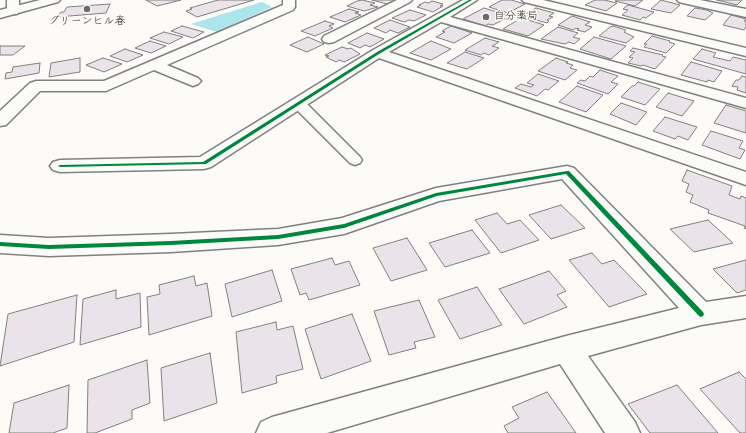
<!DOCTYPE html>
<meta charset="utf-8">
<style>
body{margin:0}
canvas{display:block;background:#fcfbf8}
</style>
<canvas width="746" height="433"></canvas>
<script>
const ctx = document.querySelector('canvas').getContext('2d');
ctx.lineJoin = 'round';
function paint(path, color) {
  ctx.fillStyle = color;
  ctx.fill(path, 'evenodd');
}
function toPath(rows) {
  const path = new Path2D();
  for (const r of rows) {
    path.moveTo(r[0], r[1]);
    for (let i = 2; i < r.length; i += 2) path.lineTo(r[i], r[i + 1]);
  }
  return path;
}
function stroke(path, color, width, dash) {
  ctx.strokeStyle = color;
  ctx.lineWidth = width;
  ctx.lineCap = dash ? 'butt' : 'round';
  ctx.setLineDash(dash || []);
  ctx.stroke(path);
}
function label(font, color, halo, rows, align = 'center') {
  ctx.font = font + ' Mynerve,"Klee One",sans-serif';
  ctx.lineWidth = 3;
  ctx.setLineDash([]);
  ctx.textBaseline = 'middle';
  ctx.strokeStyle = halo;
  ctx.fillStyle = color;
  for (const [text, x, y, turn = 0] of rows) {
    ctx.save();
    ctx.translate(x, y);
    ctx.rotate((+turn || 0) * Math.PI / 180);
    ctx.textAlign = isNaN(turn) ? turn : align;
    if (halo) ctx.strokeText(text, 0, 0);
    ctx.fillText(text, 0, 0);
    ctx.restore();
  }
}
paint(toPath([
 [262,2,272,7,217,32,191,24]
]), '#ace5eb');
const building = toPath([
 [146,0,181,0,157,6,146,0],
 [218,0,254,0,197,17,186,11,192,9,190,8,218,0],
 [362,0,375,3,370,5,378,7,364,11,347,6,357,1,362,0],
 [372,0,395,0,387,4,372,0],
 [502,0,511,0,525,4,508,13,489,7,502,0],
 [595,0,604,0,617,3,606,11,585,5,595,0],
 [617,0,643,0,635,6,615,1,617,0],
 [661,0,680,5,671,13,651,9,661,0],
 [717,0,742,0,737,5,717,0],
 [432,1,443,4,440,6,443,6,433,12,417,7,421,5,419,5,425,2,429,3,432,1],
 [110,4,106,13,57,17,61,12,64,12,67,7,110,4],
 [628,5,654,12,646,18,643,17,640,20,622,15,628,10,623,9,628,5],
 [484,8,510,16,493,25,488,24,485,26,463,19,484,8],
 [536,8,554,13,549,16,553,17,547,20,549,21,547,23,522,16,536,8],
 [695,8,707,10,713,13,705,20,687,16,695,8],
 [349,9,359,12,355,13,361,15,345,22,330,17,349,9],
 [410,10,426,15,414,21,409,20,404,22,392,18,410,10],
 [731,15,746,19,744,21,746,21,746,27,744,30,723,25,731,15],
 [572,16,590,22,585,25,592,27,585,32,577,30,579,29,576,28,573,30,558,25,572,16],
 [521,18,538,23,544,25,528,36,503,29,521,18],
 [390,20,410,27,398,33,390,30,386,33,374,28,390,20],
 [325,21,334,24,329,26,333,28,315,36,301,31,325,21],
 [182,26,204,32,193,38,171,31,182,26],
 [451,26,472,33,454,43,436,37,445,32,442,31,451,26],
 [613,26,626,30,624,32,634,37,626,43,599,36,610,27,613,26],
 [558,27,578,33,573,37,580,39,574,44,569,42,565,44,541,39,558,27],
 [164,32,183,37,169,44,150,38,164,32],
 [367,33,384,39,370,47,365,45,360,48,348,43,367,33],
 [652,36,670,41,669,42,675,44,666,53,644,47,647,44,644,44,652,36],
 [308,37,324,44,307,52,290,45,308,37],
 [594,37,626,46,611,59,580,49,594,37],
 [485,38,499,42,492,46,499,48,489,55,484,53,481,55,465,50,485,38],
 [150,41,166,46,151,53,135,48,150,41],
 [431,41,451,49,431,60,410,53,431,41],
 [0,46,25,46,13,55,0,55,0,46],
 [342,47,348,49,351,48,360,54,344,62,339,60,336,62,326,57,329,56,325,55,342,47],
 [633,48,663,55,662,56,666,57,655,69,643,65,641,66,628,63,633,58,629,57,635,52,630,51,633,48],
 [125,49,143,55,127,62,110,56,125,49],
 [702,49,716,53,713,57,730,61,733,57,746,60,746,74,693,59,702,49],
 [465,52,484,58,467,69,447,63,465,52],
 [80,58,80,72,49,77,51,63,80,58],
 [103,58,122,64,104,72,86,65,103,58],
 [556,58,568,62,566,63,573,65,570,68,577,70,565,80,538,71,556,58],
 [691,62,722,71,714,82,708,80,707,82,681,75,691,62],
 [40,63,39,73,5,79,6,73,12,72,13,67,40,63],
 [600,70,618,76,611,82,618,84,608,94,577,83,581,80,585,81,590,76,593,77,600,70],
 [538,74,559,81,548,90,545,89,537,96,515,88,521,84,531,87,534,85,527,83,538,74],
 [742,76,746,77,746,93,737,90,738,87,732,86,736,80,739,80,742,76],
 [638,82,660,89,645,105,621,97,632,86,634,86,638,82],
 [577,86,603,95,586,112,559,102,577,86],
 [668,93,694,101,682,116,656,107,668,93],
 [621,103,647,112,636,125,610,114,621,103],
 [726,105,746,111,746,133,714,123,726,105],
 [665,117,697,127,688,140,678,136,675,139,653,131,665,117],
 [711,131,743,141,739,148,745,150,740,159,702,145,711,131],
 [687,170,732,186,729,195,740,199,741,196,746,198,746,229,744,228,745,226,708,213,709,210,690,202,693,195,686,192,689,184,682,181,687,170],
 [561,205,585,228,551,239,529,215,561,205],
 [497,213,507,224,520,220,539,240,501,253,475,220,497,213],
 [708,220,733,243,694,252,670,229,708,220],
 [472,230,490,253,445,267,429,243,472,230],
 [407,238,427,270,391,281,373,248,407,238],
 [592,253,602,264,614,260,647,294,609,307,569,260,592,253],
 [332,258,335,265,349,261,360,285,309,300,306,293,300,295,291,269,332,258],
 [746,260,746,290,737,293,713,269,746,260],
 [272,270,282,301,232,317,225,284,272,270],
 [549,271,566,291,557,295,567,307,524,324,499,289,549,271],
 [194,276,196,286,207,283,212,316,149,335,147,297,160,294,159,285,194,276],
 [477,287,502,325,460,339,438,300,477,287],
 [116,290,116,299,140,293,141,327,80,345,83,299,116,290],
 [77,295,74,342,0,366,8,314,77,295],
 [419,300,435,337,414,342,416,348,389,355,374,311,419,300],
 [352,314,371,361,321,379,305,329,352,314],
 [276,322,277,330,293,326,303,369,276,376,277,383,242,393,236,332,276,322],
 [210,353,217,403,164,421,161,368,210,353],
 [147,360,150,403,132,410,132,419,95,433,87,433,88,380,147,360],
 [739,372,746,379,746,433,740,433,700,389,739,372],
 [69,385,67,428,53,433,9,433,14,403,69,385],
 [677,385,718,433,650,433,628,404,677,385],
 [547,392,576,433,508,433,504,426,519,418,512,407,547,392]
]);
paint(building, '#ebe3ea');
stroke(building, '#81807f', 1);
const service = toPath([
 [299,100,304,101,360,157,362,160,360,163,355,165,350,163,294,107,293,104,294,101,299,100]
]);
const minor = toPath([
 [7,0,19,0,19,11,17,14,9,14,7,11,7,0],
 [283,0,295,0,295,7,293,10,167,65,198,78,201,81,198,84,193,86,188,84,154,70,106,91,40,91,6,125,0,126,0,111,30,83,36,81,104,81,283,5,283,0],
 [397,0,412,0,410,2,334,42,329,43,324,42,322,39,324,36,397,0],
 [463,0,477,0,450,17,746,98,746,108,441,22,389,52,746,172,746,185,379,58,211,167,204,169,60,172,53,170,50,166,53,162,60,160,200,157,373,50,463,0],
 [522,0,543,0,746,48,746,56,524,2,522,0],
 [677,0,700,0,746,9,746,17,683,3,679,2,677,0],
 [567,166,574,168,706,302,746,296,746,318,701,325,588,356,635,422,640,433,605,433,560,364,327,433,256,433,261,422,272,417,566,336,679,308,562,179,439,201,344,234,278,245,171,252,49,256,0,253,0,235,49,238,171,234,278,229,342,218,436,188,567,166]
]);
const tertiary = toPath([
 [40,0,60,0,58,2,0,18,0,10,40,0]
]);
stroke(service, '#81807f', 3);
stroke(minor, '#81807f', 3);
stroke(tertiary, '#81807f', 3);
paint(service, '#fbfbf9');
paint(minor, '#fbfbf9');
paint(tertiary, '#fbfbf9');
paint(toPath([
 [469,0,472,0,379,54,206,164,60,167,58,166,60,165,203,162,377,52,469,0],
 [567,171,569,171,703,312,704,314,703,316,701,317,699,316,566,174,437,196,344,228,278,239,171,245,49,249,0,246,0,242,49,245,171,241,278,235,344,224,436,193,567,171]
]), '#00873e');
for (const [x, y, r, color] of [
 [87,9,4,"#6a6a69"],
 [486,17,4,"#6a6a69"]
]) {
  const dot = new Path2D();
  dot.arc(x, y, r, 0, 2 * Math.PI);
  ctx.fillStyle = color;
  ctx.fill(dot);
  stroke(dot, '#fdfcf7', 1.5);
}
label('11px', '#1c1c1c', '#fdfcf7', [
 ["自分薬局",494,17],
 ["グリーンヒル春",87,22,"center"]
], 'left');
</script>
